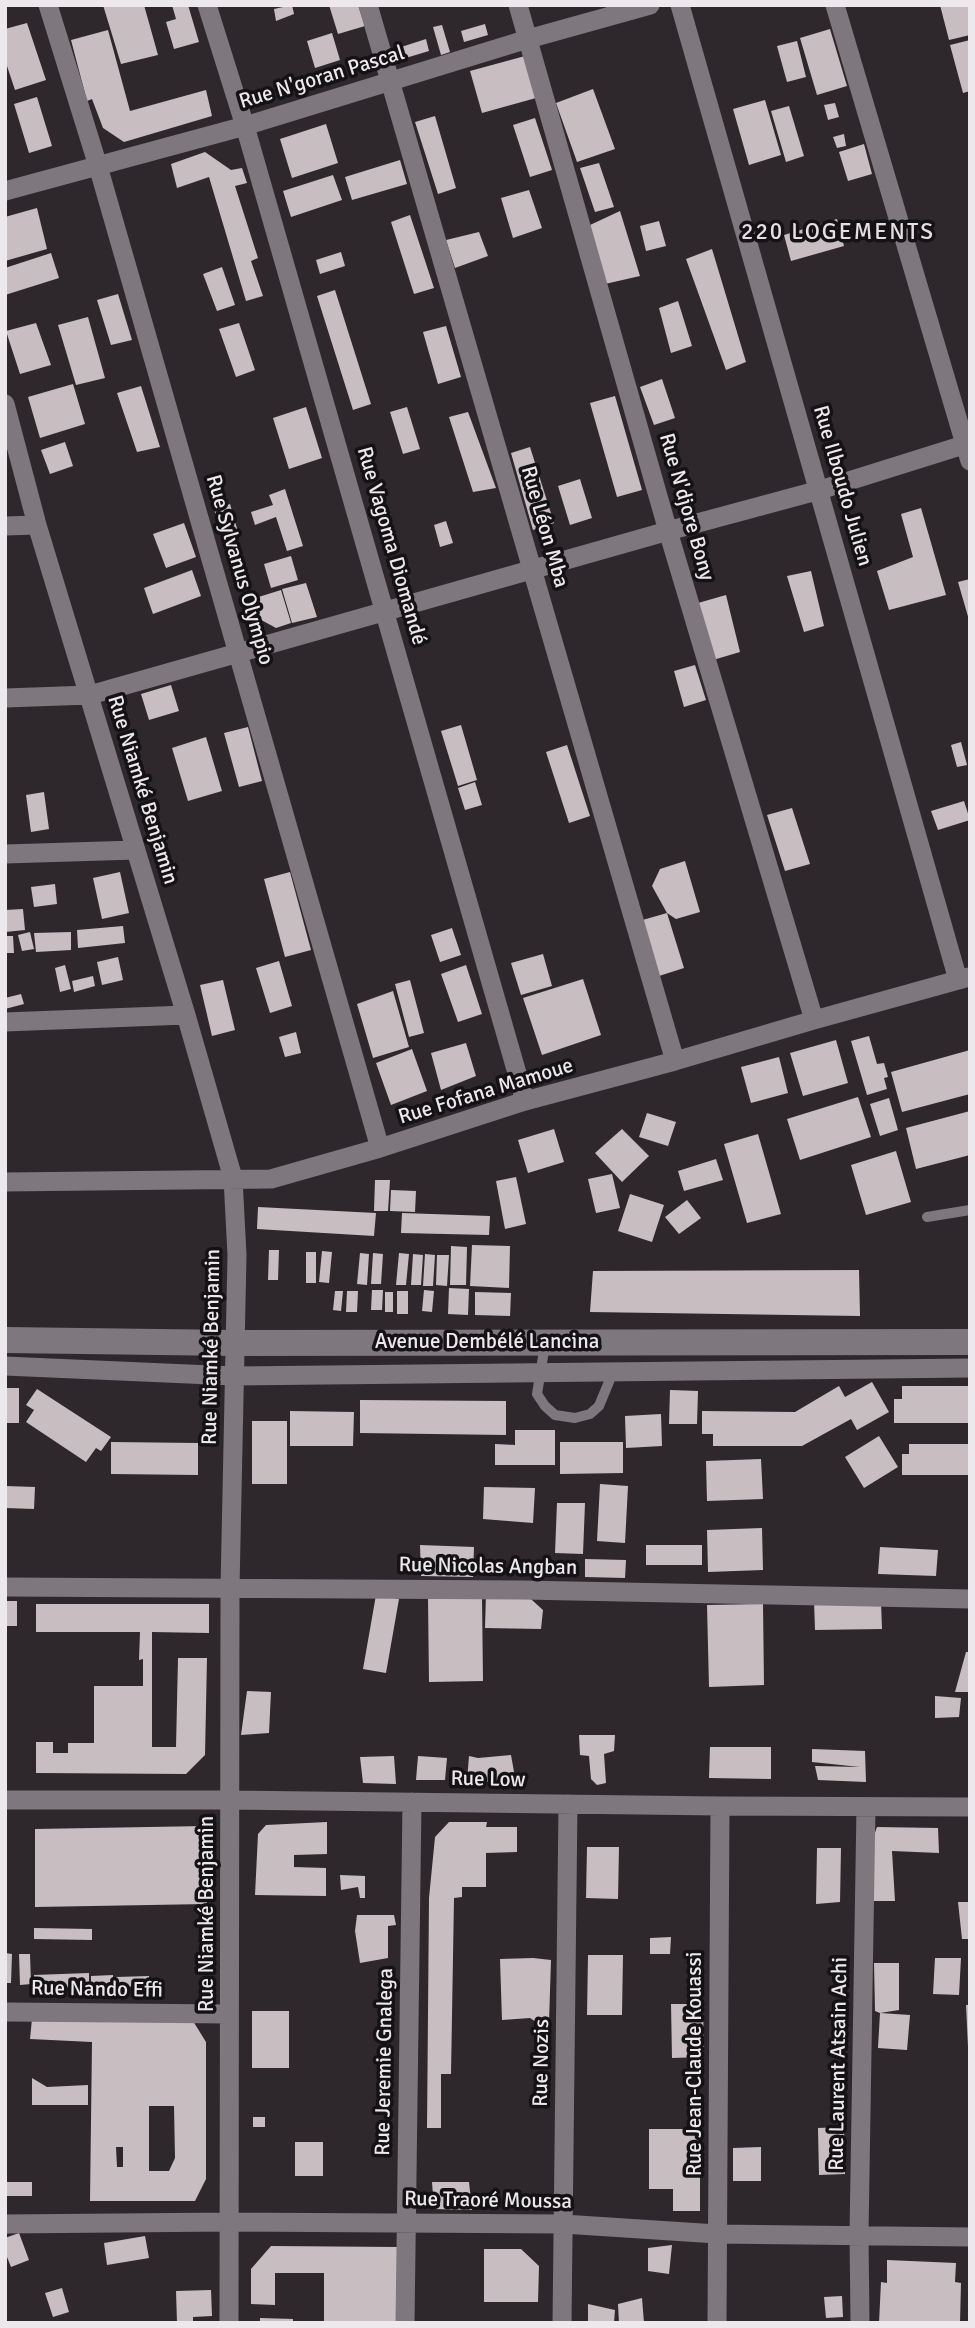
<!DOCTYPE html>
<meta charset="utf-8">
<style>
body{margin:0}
#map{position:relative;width:975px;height:2328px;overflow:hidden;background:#2e282d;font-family:Signika,sans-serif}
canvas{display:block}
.frame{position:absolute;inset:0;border:7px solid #ece8eb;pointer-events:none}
</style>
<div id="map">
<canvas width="975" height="2328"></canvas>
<div class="frame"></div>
</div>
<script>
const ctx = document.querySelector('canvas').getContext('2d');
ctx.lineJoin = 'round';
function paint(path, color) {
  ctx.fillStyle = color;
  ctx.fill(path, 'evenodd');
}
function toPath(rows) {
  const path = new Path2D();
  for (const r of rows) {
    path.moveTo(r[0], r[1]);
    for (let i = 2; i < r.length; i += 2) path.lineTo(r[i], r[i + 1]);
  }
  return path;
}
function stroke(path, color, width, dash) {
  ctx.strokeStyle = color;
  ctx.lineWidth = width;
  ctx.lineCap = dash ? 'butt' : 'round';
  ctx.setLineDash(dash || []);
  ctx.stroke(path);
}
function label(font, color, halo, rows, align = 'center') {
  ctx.font = font + ' Signika,sans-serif';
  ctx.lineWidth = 7;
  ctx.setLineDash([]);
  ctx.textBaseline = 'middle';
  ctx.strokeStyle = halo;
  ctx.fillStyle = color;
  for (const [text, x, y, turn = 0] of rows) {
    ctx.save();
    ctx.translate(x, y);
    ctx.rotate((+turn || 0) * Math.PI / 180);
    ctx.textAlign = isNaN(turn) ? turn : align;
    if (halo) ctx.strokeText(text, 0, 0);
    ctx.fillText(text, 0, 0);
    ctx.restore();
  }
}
paint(toPath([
 [103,5,144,5,158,55,121,64],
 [172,5,188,5,199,42,174,49,166,22,176,19],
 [292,5,294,14,276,21,274,9],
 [329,5,358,5,365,26,338,34],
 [940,5,968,5,970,35,949,40],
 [27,23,46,80,15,90,5,60,5,29],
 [485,24,488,35,464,42,461,31],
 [442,25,450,52,441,55,433,27],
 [830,29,847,86,817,95,800,38],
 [108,30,130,111,206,90,212,116,124,142,103,128,92,99,87,101,71,40],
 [332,33,340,60,315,68,307,41],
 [426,39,429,51,399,60,395,49],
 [970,40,970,91,963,93,950,45],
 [797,41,806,77,787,82,777,46],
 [525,56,536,98,482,113,470,71],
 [593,89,615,149,577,162,556,103],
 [37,97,52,146,29,153,14,104],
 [765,100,781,155,749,165,733,109],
 [835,103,839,117,828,120,824,105],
 [789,106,804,156,786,162,771,111],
 [435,116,456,188,438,194,415,122],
 [535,118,552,170,530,177,513,125],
 [326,124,338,163,292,178,280,139],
 [844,134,846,146,837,148,833,137],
 [864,144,872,174,848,181,839,152],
 [205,152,231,170,242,168,247,183,235,186,258,258,251,261,263,296,246,301,209,177,177,188,171,164],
 [400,160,407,184,352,200,345,177],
 [599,163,614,207,595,212,580,168],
 [333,175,342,200,291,217,283,191],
 [529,190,542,228,513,238,501,198],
 [37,208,47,249,5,261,5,217],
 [620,211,640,276,605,284,590,225],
 [410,215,434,288,414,294,391,222],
 [837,219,844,246,791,261,784,235],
 [659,221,666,246,646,251,640,226],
 [479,232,488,256,455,268,446,240],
 [712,249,746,362,726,370,686,259],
 [341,252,345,266,320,274,316,260],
 [51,253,59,278,5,295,5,268],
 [222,267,235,305,217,311,203,274],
 [335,290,371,404,353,410,317,296],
 [118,294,132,340,111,345,97,300],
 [678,301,692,346,671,353,659,308],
 [88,317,105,378,76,385,58,325],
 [36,323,51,365,20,374,6,331],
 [239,323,255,370,236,377,219,329],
 [446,326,461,377,438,384,423,332],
 [662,379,675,418,654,425,640,387],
 [73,384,85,424,40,438,28,397],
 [141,386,160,447,137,452,117,393],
 [615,396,642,490,617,497,590,403],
 [306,407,322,458,289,469,273,418],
 [407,407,420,449,403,454,390,412],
 [468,412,496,488,473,492,449,417],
 [65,442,73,466,50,474,41,450],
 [530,447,554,523,533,530,511,453],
 [580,479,592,518,570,525,558,486],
 [285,489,303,546,287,551,276,517,255,525,251,512,273,505,269,495],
 [230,504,238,532,222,537,214,509],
 [921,508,946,595,889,610,877,571,913,557,901,514],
 [446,521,453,543,440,547,434,525],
 [184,523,196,557,166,568,153,534],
 [291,556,298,580,271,588,264,564],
 [192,570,201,596,153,614,144,588],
 [811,571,824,626,804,632,787,576],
 [970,579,970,620,969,620,958,582],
 [306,583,317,617,292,623,282,589],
 [281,590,291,623,276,628,254,616,249,600],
 [726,595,740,652,713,660,698,603],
 [695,665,706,700,684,707,674,671],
 [171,685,179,711,149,720,141,694],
 [461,725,477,780,458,786,441,731],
 [248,727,262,781,239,787,224,733],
 [206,737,222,791,188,801,172,748],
 [961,742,967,765,957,767,951,745],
 [567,745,590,816,569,823,546,752],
 [475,782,482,805,465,810,458,788],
 [44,792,49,829,31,832,26,795],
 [964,801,970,820,938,830,931,811],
 [792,808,810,864,785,871,767,815],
 [685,861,700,912,676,919,667,913,652,886,660,869],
 [120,872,129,913,102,919,93,878],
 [290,872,311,950,285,957,264,879],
 [55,884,57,904,34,907,31,887],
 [23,909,25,930,5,932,5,910],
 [667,913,684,968,659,976,639,921],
 [123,926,125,943,78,948,77,930],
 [452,928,461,955,440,962,431,935],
 [30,932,34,949,22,951,18,935],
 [71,932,71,950,36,952,34,933],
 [5,936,13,936,14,953,5,953],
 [543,954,552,986,521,995,511,963],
 [118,957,123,980,102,985,97,962],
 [279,961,292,1006,270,1013,256,968],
 [65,965,71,989,60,992,55,968],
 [466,965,482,1014,458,1022,441,974],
 [93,976,95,986,74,992,72,981],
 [583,979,601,1035,542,1055,523,998],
 [223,980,235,1030,212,1036,200,985],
 [410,980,424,1033,409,1037,395,984],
 [393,991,409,1047,373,1058,357,1004],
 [21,994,24,1004,5,1009,5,998],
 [296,1032,301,1053,285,1057,279,1037],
 [869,1036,877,1064,884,1063,888,1077,884,1078,887,1089,867,1095,851,1041],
 [836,1040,848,1083,803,1096,790,1053],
 [466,1043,476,1076,441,1090,431,1053],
 [412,1049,427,1091,391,1105,376,1063],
 [970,1050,970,1094,902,1112,891,1072],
 [779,1057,788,1093,751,1103,741,1067],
 [858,1097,871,1137,800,1160,787,1119],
 [889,1098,898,1130,880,1136,870,1104],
 [970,1111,970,1155,916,1169,906,1128],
 [647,1113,676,1122,668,1146,639,1137],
 [554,1129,564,1162,528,1173,518,1140],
 [622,1129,649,1156,622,1182,595,1153],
 [758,1134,781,1214,747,1223,724,1144],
 [896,1151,911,1202,866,1215,851,1165],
 [716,1159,723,1180,684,1191,678,1171],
 [612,1174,620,1208,596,1213,588,1179],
 [516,1177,526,1224,505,1229,496,1181],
 [375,1180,390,1180,388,1211,374,1211],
 [391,1190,416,1191,415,1212,390,1211],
 [630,1194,664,1205,652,1242,618,1231],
 [687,1200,701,1218,679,1234,665,1217],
 [258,1207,376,1213,374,1236,257,1229],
 [402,1213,490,1216,489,1235,401,1233],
 [472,1245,510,1246,509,1288,470,1286],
 [451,1246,467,1247,466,1285,450,1285],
 [269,1250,279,1250,278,1280,268,1280],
 [322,1251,332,1252,329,1283,319,1282],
 [306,1252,316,1252,316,1283,306,1283],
 [360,1253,369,1254,367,1285,357,1284],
 [373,1253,383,1254,381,1284,371,1284],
 [399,1253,409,1254,406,1285,396,1285],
 [413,1254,423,1255,421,1285,411,1285],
 [425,1254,435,1255,433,1286,423,1286],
 [437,1255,449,1255,447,1286,436,1285],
 [859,1270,860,1316,590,1312,593,1271],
 [449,1288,469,1289,468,1315,448,1314],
 [372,1290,383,1290,382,1310,371,1310],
 [424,1290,434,1291,432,1312,422,1311],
 [335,1291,343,1291,341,1311,333,1310],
 [347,1291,358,1291,357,1312,346,1312],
 [397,1291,408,1291,408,1314,397,1314],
 [385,1292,393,1292,393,1312,385,1312],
 [475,1292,511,1293,510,1316,475,1315],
 [872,1382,889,1412,857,1430,851,1419,802,1446,713,1446,713,1434,702,1434,702,1411,795,1412,839,1386,845,1397],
 [902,1386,970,1386,970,1423,894,1423,894,1399,902,1399],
 [5,1388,19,1388,19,1423,5,1423],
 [37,1389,111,1437,101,1451,96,1448,86,1462,26,1422,34,1410,26,1405],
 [670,1390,698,1391,697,1424,669,1424],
 [360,1400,506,1401,506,1435,360,1433],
 [290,1411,354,1412,353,1446,290,1446],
 [661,1414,662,1446,626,1448,625,1416],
 [252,1421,287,1421,287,1484,252,1484],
 [515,1430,555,1430,555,1465,495,1465,495,1444,515,1445],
 [879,1436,898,1467,864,1488,845,1457],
 [111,1442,198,1443,198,1475,111,1474],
 [560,1442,623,1442,623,1473,560,1474],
 [909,1444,970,1444,970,1475,902,1475,902,1454,909,1454],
 [761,1459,763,1499,707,1501,706,1461],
 [600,1484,628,1486,625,1543,597,1541],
 [5,1486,35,1487,34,1509,5,1508],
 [484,1487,535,1488,533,1523,483,1519],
 [557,1503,585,1503,583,1554,555,1553],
 [762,1528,763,1570,708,1572,707,1530],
 [420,1545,474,1547,473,1577,421,1576],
 [646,1545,702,1545,702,1565,646,1565],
 [880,1547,938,1550,936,1576,878,1574],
 [585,1559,626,1560,625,1578,585,1577],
 [522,1591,543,1610,541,1629,485,1628,486,1594],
 [376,1595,399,1599,386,1673,363,1669],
 [482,1598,483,1681,429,1682,428,1599],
 [814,1600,881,1602,882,1629,815,1630],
 [5,1601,17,1601,17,1626,5,1626],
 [36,1604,209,1604,209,1633,152,1632,152,1747,176,1747,178,1658,207,1658,205,1755,186,1774,36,1773,36,1742,53,1742,53,1753,68,1753,68,1743,94,1743,94,1686,143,1686,143,1659,139,1660,140,1632,36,1632],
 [763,1604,764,1685,709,1687,707,1605],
 [966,1652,970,1652,970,1692,955,1692],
 [247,1691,271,1692,269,1733,241,1735],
 [935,1696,961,1698,959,1717,935,1718],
 [579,1735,615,1735,614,1751,604,1754,606,1783,597,1785,591,1779,589,1756,580,1755],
 [710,1747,771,1747,771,1779,709,1778],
 [812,1749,865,1751,866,1782,818,1780,815,1766,860,1767,812,1762],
 [511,1755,516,1783,467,1781,469,1756,478,1758],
 [394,1756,396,1784,363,1783,360,1757],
 [418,1756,447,1758,445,1780,416,1780],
 [327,1822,327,1854,294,1855,294,1867,326,1868,326,1896,255,1895,258,1834,266,1825],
 [449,1822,487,1822,486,1827,517,1827,517,1852,486,1853,486,1887,462,1887,462,1897,454,1898,451,2074,441,2074,441,2128,427,2128,429,1898,435,1837],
 [205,1826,207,1904,35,1907,35,1829],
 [877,1827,938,1828,939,1853,892,1851,895,1901,868,1901,869,1850],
 [587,1847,619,1847,618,1899,586,1898],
 [817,1848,841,1848,840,1902,816,1904],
 [340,1875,365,1876,365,1898,360,1898,358,1887,341,1890],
 [958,1902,970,1902,970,1939,962,1939],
 [357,1915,394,1915,396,1925,388,1926,388,1958,360,1963,355,1931],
 [34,1928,92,1929,92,1940,34,1939],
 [671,1937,670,1954,650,1954,650,1938],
 [5,1953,12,1954,11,1983,5,1983],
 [19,1954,30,1954,31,1984,20,1985],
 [588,1955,623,1955,622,2015,587,2015],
 [533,1958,551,1960,549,2022,536,2022,530,2018,502,2020,500,1959],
 [935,1958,961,1958,959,1995,933,1994],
 [874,1963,899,1963,899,2010,880,2013,875,2011],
 [89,1973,89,1987,35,1988,34,1975],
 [113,1975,113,1986,91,1986,91,1976],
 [149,1976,149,1986,116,1987,116,1977],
 [671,2004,703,2004,704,2057,672,2058],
 [966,2005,970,2005,970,2047,968,2047],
 [252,2011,289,2011,289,2068,252,2068],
 [880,2013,910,2015,907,2050,878,2048],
 [32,2019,193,2021,206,2042,206,2179,195,2201,90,2201,92,2042,30,2039],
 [149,2106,174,2106,175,2158,169,2171,149,2171],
 [116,2147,123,2147,123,2167,117,2167],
 [32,2078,47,2087,88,2085,88,2105,32,2105],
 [253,2117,265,2117,265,2127,253,2127],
 [844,2127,845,2174,819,2175,818,2128],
 [649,2129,700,2129,700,2211,673,2211,673,2189,649,2189],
 [295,2142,323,2142,323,2176,295,2176],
 [761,2147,761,2181,733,2181,733,2148],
 [5,2182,32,2182,32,2196,5,2196],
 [432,2182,469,2182,472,2210,434,2209],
 [19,2233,29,2260,11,2267,5,2252,5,2238],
 [145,2236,149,2258,107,2265,104,2243],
 [672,2245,669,2274,648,2271,648,2248],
 [271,2246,397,2247,397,2323,324,2323,324,2273,275,2273,275,2305,251,2304,251,2269],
 [484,2249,521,2249,539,2266,538,2302,484,2302],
 [887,2260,956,2263,955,2282,961,2283,960,2323,879,2323,881,2282,887,2283],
 [62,2288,69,2312,53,2317,45,2293],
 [211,2290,212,2316,193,2317,193,2323,177,2323,176,2291],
 [842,2296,843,2317,826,2318,824,2297],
 [642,2298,644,2323,619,2323,618,2304],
 [588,2304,615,2310,614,2323,588,2323],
 [260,2318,293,2319,293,2323,260,2323]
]), '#c8bec1');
stroke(toPath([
 [927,1217,970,1210],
 [545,1344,537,1394,545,1406,555,1415,575,1418,590,1414,599,1406,613,1372]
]), '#7e777d', 10);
stroke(toPath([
 [48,5,98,166,380,1148],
 [207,5,245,126,525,1101],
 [368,5,675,1061],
 [518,5,668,531,814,1020],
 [680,5,958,980],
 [835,5,970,461],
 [5,191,245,126,528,39,650,5],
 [5,404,37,525,186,1015,233,1178,237,1255,230,1588,229,2323],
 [5,526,37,525],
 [5,698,90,695,668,531,820,490,970,443],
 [5,854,136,850],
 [5,1022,186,1015],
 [5,1182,271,1179,380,1148,525,1101,675,1061,814,1020,969,977],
 [5,1366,234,1376,970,1368],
 [5,1587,523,1590,970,1599],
 [5,1800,230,1800,720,1806,970,1807],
 [5,2012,229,2014],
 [5,2224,229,2222,563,2224,717,2234,970,2237],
 [405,2323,412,1802],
 [562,2323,568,1804],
 [717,2323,720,1806],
 [860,2323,859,2234,866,1807]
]), '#7e777d', 19);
stroke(toPath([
 [5,1340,235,1343,970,1342]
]), '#7e777d', 26);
label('21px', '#ece8eb', '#141214', [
 ["Rue N'goran Pascal",322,78,-17],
 ["Rue Ilboudo Julien",842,486,74],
 ["Rue N'djore Bony",686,507,74],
 ["Rue Léon Mba",544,527,74],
 ["Rue Vagoma Diomandé",391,546,74],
 ["Rue Sylvanus Olympio",239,570,74],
 ["Rue Niamké Benjamin",142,790,73],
 ["Rue Fofana Mamoue",486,1092,-17],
 ["Avenue Dembélé Lancina",487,1342],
 ["Rue Niamké Benjamin",212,1347,-89],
 ["Rue Nicolas Angban",488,1567,1],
 ["Rue Low",488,1780,1],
 ["Rue Niamké Benjamin",207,1914,-90],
 ["Rue Nando Effi",97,1990,1],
 ["Rue Jeremie Gnalega",385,2062,-89],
 ["Rue Nozis",542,2063,-89],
 ["Rue Jean-Claude Kouassi",695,2064,-90],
 ["Rue Laurent Atsain Achi",839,2064,-89],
 ["Rue Traoré Moussa",488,2201,1]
]);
ctx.letterSpacing = '2px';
label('23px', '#e6dee4', '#141214', [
 ["220 LOGEMENTS",838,233]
]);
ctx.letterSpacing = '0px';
</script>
